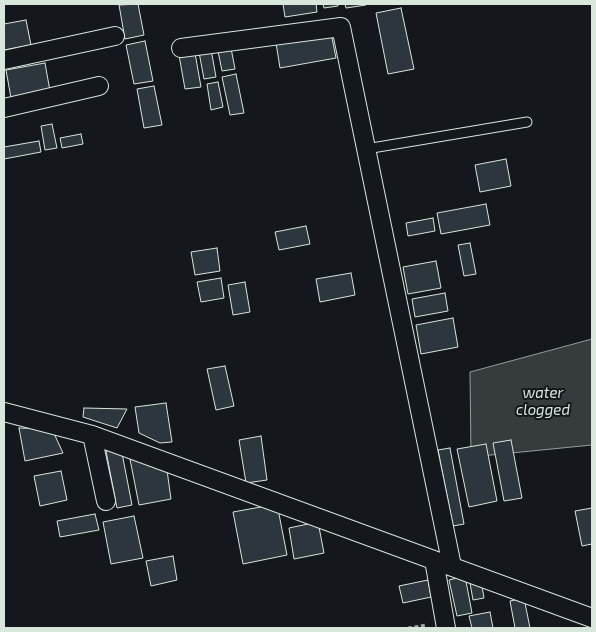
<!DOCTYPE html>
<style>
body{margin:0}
#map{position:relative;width:596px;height:632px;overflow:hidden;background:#14181c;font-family:"Exo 2",sans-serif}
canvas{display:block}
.frame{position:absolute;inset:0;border:5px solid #d8e6dc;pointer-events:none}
</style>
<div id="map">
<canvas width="596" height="632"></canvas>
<div class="frame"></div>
</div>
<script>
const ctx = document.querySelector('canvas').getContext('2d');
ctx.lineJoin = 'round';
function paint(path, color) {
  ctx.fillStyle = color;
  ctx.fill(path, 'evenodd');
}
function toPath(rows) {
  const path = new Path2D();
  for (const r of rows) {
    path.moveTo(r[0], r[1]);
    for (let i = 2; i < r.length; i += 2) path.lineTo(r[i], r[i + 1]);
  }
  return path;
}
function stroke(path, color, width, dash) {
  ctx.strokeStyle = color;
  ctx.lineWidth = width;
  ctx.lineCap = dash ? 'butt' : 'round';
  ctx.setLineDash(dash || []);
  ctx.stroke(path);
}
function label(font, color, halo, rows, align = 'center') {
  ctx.font = font + ' "Exo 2",sans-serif';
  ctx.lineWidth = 4;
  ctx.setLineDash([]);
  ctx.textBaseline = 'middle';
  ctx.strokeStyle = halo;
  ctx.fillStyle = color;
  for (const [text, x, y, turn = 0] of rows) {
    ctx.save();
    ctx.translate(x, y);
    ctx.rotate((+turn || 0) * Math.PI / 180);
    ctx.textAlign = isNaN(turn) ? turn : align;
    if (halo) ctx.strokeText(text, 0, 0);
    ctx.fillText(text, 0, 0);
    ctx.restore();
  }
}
const water = toPath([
 [592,339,592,445,471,457,470,372,592,339]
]);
paint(water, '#363b3e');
stroke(water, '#939e99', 1);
const building = toPath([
 [138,4,144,35,125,39,119,5,138,4],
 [283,4,316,4,317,12,285,17,283,4],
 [323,4,338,4,338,6,324,8,323,4],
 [345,4,366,4,366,5,346,8,345,4],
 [401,8,414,69,388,74,376,13,401,8],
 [26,20,31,45,4,50,4,24,26,20],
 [331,33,336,58,280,68,276,43,331,33],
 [145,41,153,81,134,84,126,45,145,41],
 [231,48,235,69,222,71,218,51,231,48],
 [211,49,216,77,204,79,199,52,211,49],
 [195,53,201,87,185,89,179,55,195,53],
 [45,63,50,91,11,98,6,70,45,63],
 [236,74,244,113,230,115,222,77,236,74],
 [218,82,223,107,211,110,207,84,218,82],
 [154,86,162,125,144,128,137,89,154,86],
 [52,124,57,148,45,150,41,126,52,124],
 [81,134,83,144,62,148,60,138,81,134],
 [39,141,41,152,4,159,4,147,39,141],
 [506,159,511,186,480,192,475,165,506,159],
 [486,204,490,225,441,234,437,213,486,204],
 [433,218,435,231,408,236,406,223,433,218],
 [306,226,310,244,279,250,275,232,306,226],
 [470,243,476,274,464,276,458,245,470,243],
 [217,248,220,271,195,275,191,252,217,248],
 [436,261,441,288,408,294,403,267,436,261],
 [351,273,355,295,320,302,316,279,351,273],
 [221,278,224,298,201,302,197,282,221,278],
 [245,282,250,312,233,315,228,285,245,282],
 [445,293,448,311,415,317,412,299,445,293],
 [453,318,458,347,421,354,416,325,453,318],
 [225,366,234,406,216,410,207,369,225,366],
 [166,403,172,442,160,443,139,433,135,407,166,403],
 [84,408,127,409,117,428,83,417,84,408],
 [19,428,52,429,63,453,25,461,19,428],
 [261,436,267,480,246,483,239,440,261,436],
 [511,440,522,498,504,501,493,443,511,440],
 [486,444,497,501,469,507,457,449,486,444],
 [121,448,132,505,117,508,106,451,121,448],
 [450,448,464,524,453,526,438,450,450,448],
 [129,454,166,463,171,499,139,505,129,454],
 [61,471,67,500,40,506,34,476,61,471],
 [277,504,287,555,243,564,233,512,277,504],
 [592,508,592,544,582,546,575,511,592,508],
 [95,514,99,530,60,537,57,521,95,514],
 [134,516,143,558,111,564,103,522,134,516],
 [318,522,324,553,294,559,289,528,318,522],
 [173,556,177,580,151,586,146,561,173,556],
 [465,576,472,613,457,616,449,580,465,576],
 [428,580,431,597,403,603,399,586,428,580],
 [481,580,484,598,473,600,470,583,481,580],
 [524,598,530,628,515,628,510,601,524,598],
 [490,612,493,628,472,628,469,616,490,612]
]);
paint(building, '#2c363c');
stroke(building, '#d8e6dc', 1);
const service = toPath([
 [366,149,527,122]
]);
const minor = toPath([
 [181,48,341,27,452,566],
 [4,60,115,36],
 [4,108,99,86],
 [4,412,92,435,592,618],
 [92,435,106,501],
 [434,560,446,628]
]);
stroke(service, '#d8e6dc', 11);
stroke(minor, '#d8e6dc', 20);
stroke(toPath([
 [408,628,427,625]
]), '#9da8a2', 3, [4, 2.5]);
stroke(service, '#14181c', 9);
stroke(minor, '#14181c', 18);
label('italic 15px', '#d8e6dc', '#14181c', [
 ["water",543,393],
 ["clogged",543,410]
]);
</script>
